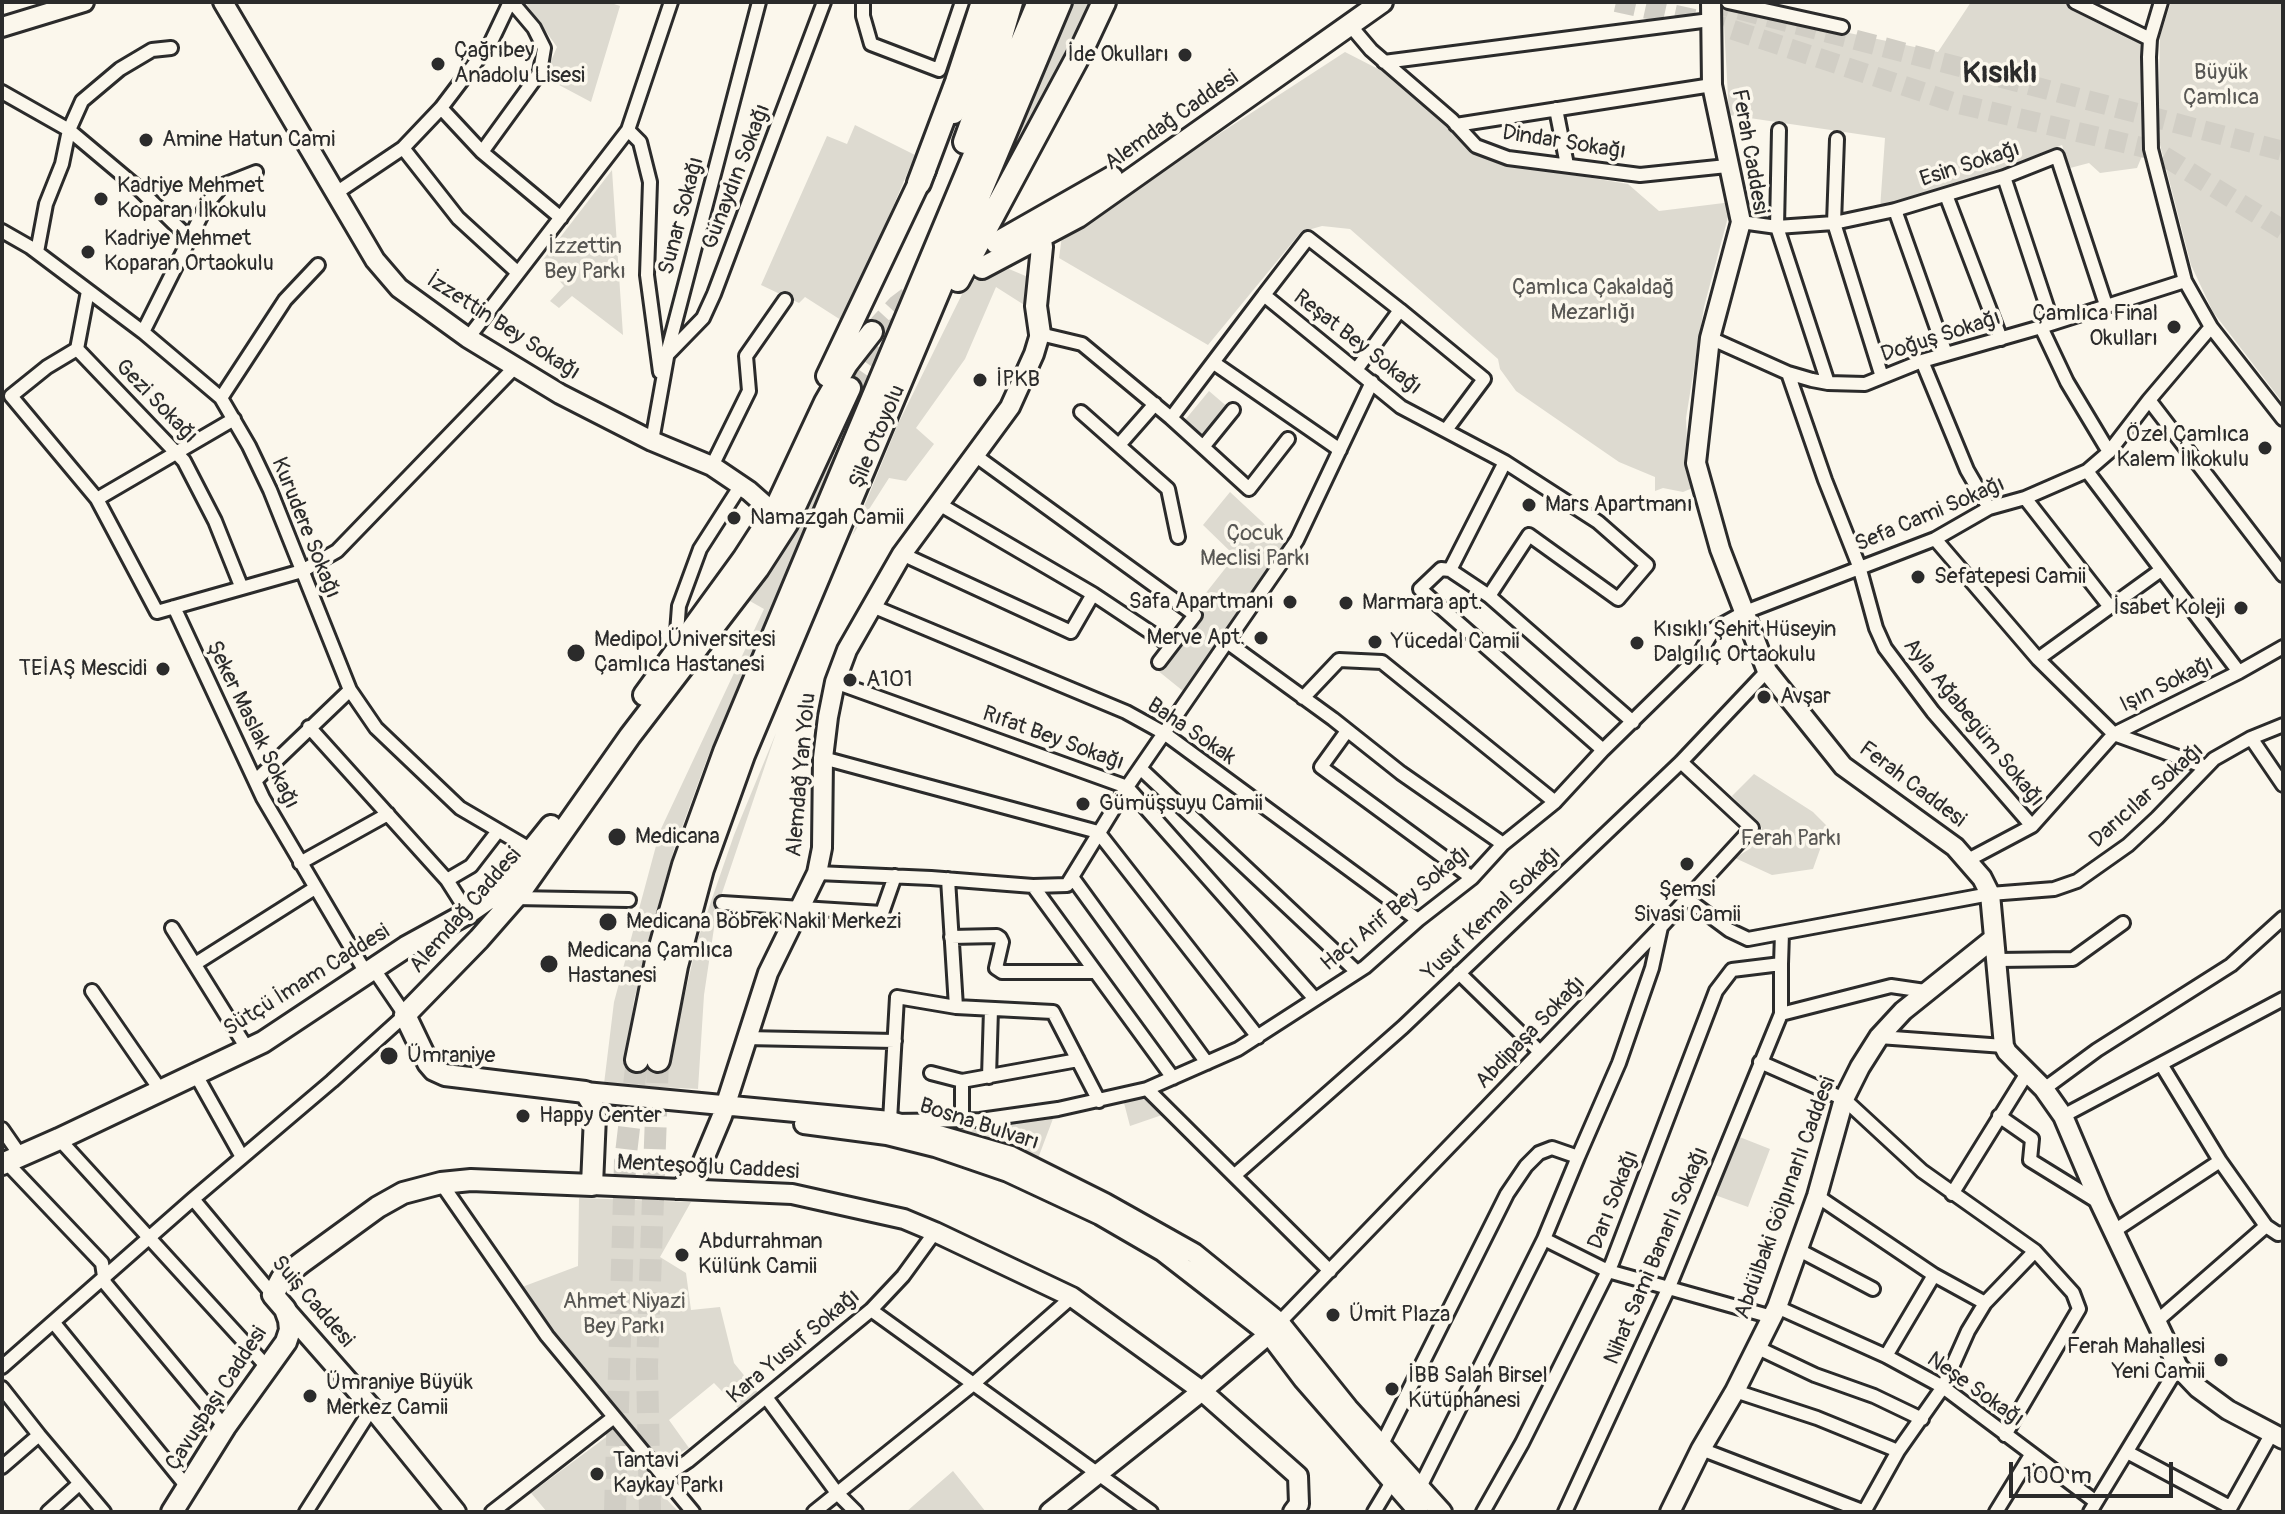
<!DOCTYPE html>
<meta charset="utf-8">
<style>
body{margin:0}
#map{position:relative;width:2285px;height:1514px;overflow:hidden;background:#fbf7ec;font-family:Pangolin,sans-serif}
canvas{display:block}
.frame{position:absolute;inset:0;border:4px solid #2b2b2b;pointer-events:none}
.scale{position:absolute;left:2009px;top:1462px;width:164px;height:36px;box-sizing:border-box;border:4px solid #2b2b2b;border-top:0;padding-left:10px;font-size:24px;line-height:28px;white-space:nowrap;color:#2b2b2b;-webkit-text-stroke:6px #fbf7ec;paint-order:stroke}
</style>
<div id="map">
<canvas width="2285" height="1514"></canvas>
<div class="frame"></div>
<div class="scale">100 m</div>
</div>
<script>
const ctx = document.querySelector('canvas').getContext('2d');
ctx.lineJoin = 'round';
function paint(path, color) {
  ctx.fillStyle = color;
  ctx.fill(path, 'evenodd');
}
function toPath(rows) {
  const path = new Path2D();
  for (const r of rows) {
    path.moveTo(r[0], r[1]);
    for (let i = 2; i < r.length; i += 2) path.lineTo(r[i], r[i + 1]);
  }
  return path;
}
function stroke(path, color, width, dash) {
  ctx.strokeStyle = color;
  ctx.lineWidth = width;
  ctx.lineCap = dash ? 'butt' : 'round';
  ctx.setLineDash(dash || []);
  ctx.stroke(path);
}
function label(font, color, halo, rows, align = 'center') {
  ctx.font = font + ' Pangolin,sans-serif';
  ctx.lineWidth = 7;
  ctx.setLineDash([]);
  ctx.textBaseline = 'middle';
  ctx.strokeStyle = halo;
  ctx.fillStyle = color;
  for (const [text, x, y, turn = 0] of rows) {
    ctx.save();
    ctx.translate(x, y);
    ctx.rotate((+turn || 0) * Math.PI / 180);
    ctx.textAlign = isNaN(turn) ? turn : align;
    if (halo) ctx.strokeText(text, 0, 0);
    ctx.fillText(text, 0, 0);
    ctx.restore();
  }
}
paint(toPath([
 [525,2,608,2,620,6,591,102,544,77,557,47],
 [1074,2,1091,2,996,185],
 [1971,2,2063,2,2143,39,2142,156,2137,168,2100,173,2089,163,2070,168,2062,145,1970,182,1880,209,1885,138,1729,115,1723,6,1938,52],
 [2171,2,2283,2,2283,403,2213,312,2191,265,2158,137,2160,36],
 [1345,52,1382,71,1449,122,1465,143,1482,154,1513,165,1628,184,1659,211,1732,202,1704,307,1686,418,1688,464,1695,487,1683,492,1663,488,1655,491,1655,477,1619,462,1516,391,1500,369,1498,359,1350,229,1322,226,1301,232,1208,345,1059,258,1062,236],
 [855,125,915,155,844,322,805,297,799,303,761,285,827,136,847,144],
 [612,170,623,335,572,296,559,308,550,301,564,286,542,261],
 [1009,269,1028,277,1031,290,1029,308,996,287,965,359,916,428,934,444,906,481,889,478,852,536,898,424,968,282],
 [1209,391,1230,409,1206,438,1185,420],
 [855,395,828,472,707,759,674,849,634,1000,626,1062,668,1068,697,942,734,835,776,733,717,908,704,995,698,1089,604,1084,614,1002,660,831,764,609,741,596,803,519,828,448],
 [1230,492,1287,545,1183,691,1157,670,1203,615,1194,608,1235,556,1203,525],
 [1754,774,1813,812,1828,827,1813,869,1772,875,1735,858,1751,848,1762,828,1732,796],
 [1142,1096,1162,1115,1130,1126,1124,1103],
 [1054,1116,1037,1161,938,1126],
 [1737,1136,1770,1149,1748,1207,1715,1195],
 [579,1198,691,1202,660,1257,686,1273,691,1310,720,1307,734,1363,760,1395,741,1411,714,1383,669,1420,689,1448,663,1462,650,1455,551,1334,522,1287,578,1266],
 [609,1435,671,1504,679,1512,547,1512,531,1493],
 [953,1471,986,1512,906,1512]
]), '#dddad0');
stroke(toPath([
 [1616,2,1712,23,1959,104,2154,150,2283,230],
 [1710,2,2283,151],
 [872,332,897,305,924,285],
 [850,388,882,342,904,319]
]), '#d1cec5', 20, [20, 10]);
stroke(toPath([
 [615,1512,625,1162,637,1060],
 [650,1512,647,1366,658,1060]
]), '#d1cec5', 22, [22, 11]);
const street = toPath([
 [863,2,863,16,871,44,939,70,962,2],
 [1728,2,1842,27],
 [2075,2,2150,39],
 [2161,2,2150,39,2149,57,2151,149,2185,281,2211,327,2283,419],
 [1349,24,1371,50,1452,120,1476,146,1508,158,1640,175,1727,166],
 [1384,62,1710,20],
 [2,92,69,130,138,188,189,238],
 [441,108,482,152,561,218],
 [1556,109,1567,165],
 [1456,125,1712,85],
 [628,130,640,142,650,182,647,275,660,372],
 [1779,130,1777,227,1828,383],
 [1837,139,1834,223,1882,377],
 [403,148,458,218,517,272],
 [482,152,540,72,544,48,534,28,512,2],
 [2004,177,2052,322],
 [336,193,403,148,441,108,491,42,510,2],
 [1946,195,2001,339],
 [1895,210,1946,354],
 [1741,222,1777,227,1834,223,1895,210,2004,177,2057,156,2106,305],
 [2,231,30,247,143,332,221,398,249,446,270,490,350,690,376,728,460,808,535,852],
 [37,252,46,204,62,164,69,130,82,101,120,69,152,50,171,48],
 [88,291,77,349,184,461,215,521,241,586],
 [1264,295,1308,238,1400,310,1356,370],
 [1400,310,1484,379,1446,430],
 [2041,327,2067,382,2109,452],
 [143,332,208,202,223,185,256,172],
 [1040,334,1082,344,1171,418,1264,295,1401,407,1505,462,1598,522,1647,565,1618,599,1529,535,1489,596],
 [468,338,628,130,671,2],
 [1710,338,1788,373,1812,380,1828,383,1865,384,1922,361,2041,327,2185,281],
 [77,349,47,367,11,396,97,499,157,612,302,571,337,551,515,367],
 [668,354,703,318,714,294,824,2],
 [1922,361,1967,470,1989,508],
 [1214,363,1340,450],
 [1788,373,1825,480,1859,566,1876,628,1885,648,1933,712,2032,826],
 [221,398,285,300,318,265],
 [2149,400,2283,575],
 [1233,410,1203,447,1249,489,1288,439],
 [1081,412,1168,489,1178,537],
 [1171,418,1203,447],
 [652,441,669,346,759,2],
 [1119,445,1155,404],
 [976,456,1195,615,1159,662],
 [712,466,749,391,746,356,785,300],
 [2087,471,2239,672],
 [2025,498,2110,607],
 [97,499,234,419],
 [939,504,1093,594,1171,646],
 [1935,539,2038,659,2114,734,2206,767],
 [902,554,1071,632,1093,594],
 [1450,570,1505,462],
 [872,606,1126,712,1164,733,1418,920],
 [174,607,263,798,366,973],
 [1227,642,1333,719,1401,773,1503,844],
 [676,646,679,606,700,549,741,485],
 [2038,659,2161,570],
 [835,682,1127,787,1315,999],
 [1303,698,1339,660,1382,662,1555,802],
 [309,727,447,880,468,913],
 [1347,731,1321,767,1472,878],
 [2251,738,2283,785],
 [1603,750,1420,589,1441,569,1450,570,1489,596,1633,722],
 [823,758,1098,832,1258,1037],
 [1140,768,1357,972],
 [256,780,350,690],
 [1968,860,2032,826,2114,734,2239,672,2283,647],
 [300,863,388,814],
 [817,873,931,878,1033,886,1067,885,1127,787,1297,540,1372,382],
 [1072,877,1207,1063],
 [948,879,956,1007,1053,1012,1099,1101],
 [447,880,471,866,498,831],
 [1033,886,1173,1078],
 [514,898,629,900],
 [1686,898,1729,930,1748,939,1990,894,2054,889,2077,881,2128,845,2157,818,2214,759,2251,738,2283,725],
 [722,903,882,913,895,876],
 [172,928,248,1050],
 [951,937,997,936,1000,938,1002,942,996,968,1002,972,1095,972],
 [1998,960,2073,959,2123,923],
 [195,964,315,888],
 [1459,973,1540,1052],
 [92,991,161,1091],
 [956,1007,897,997,890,1121,980,1120,1058,1109,1147,1089,1238,1049,1365,967,1418,920,1472,878,1503,844,1555,802,1603,750,1697,658,1714,629,1745,612,1935,539,1989,508,2025,498,2087,471,2109,452,2149,400,2211,327],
 [1781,1014,1781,964],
 [1879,1037,2004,1046],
 [745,1038,895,1041],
 [1760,1062,1844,1099,1922,1171,2035,1251,2073,1293,2079,1309,2005,1435],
 [2161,1064,2220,1161],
 [931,1073,962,1081],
 [196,1075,242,1157],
 [989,1077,991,1009],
 [1147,1089,1330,1271],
 [2044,1089,2097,1050,2231,965,2283,918],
 [1999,1116,2032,1139,2030,1160,2098,1202],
 [2063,1116,2283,999],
 [962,1119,962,1081,1078,1060],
 [2,1129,20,1155],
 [59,1139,268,1368],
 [1578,1157,1544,1239,1608,1271,1772,1317],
 [6,1162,102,1263,105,1283,225,1427],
 [1235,1175,1403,1027,1681,762,1767,671],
 [441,1183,547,1336,693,1512],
 [1952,1194,2027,1073],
 [1817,1196,1934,1275,1985,1303],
 [193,1199,273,1295],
 [2266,1226,2278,1234,2283,1233],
 [2114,1231,2220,1161,2266,1226,2157,1321],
 [1797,1249,1873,1289],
 [1777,1307,1886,1356,1943,1387,2096,1502],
 [871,1310,1151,1512],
 [54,1323,188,1488],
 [1274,1328,1661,927,1752,828,1681,762],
 [1756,1347,1815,1375,1874,1396,1922,1419],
 [1886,1356,1934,1275],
 [2,1367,193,1199,332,1081,405,1015,373,968],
 [2,1388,39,1435],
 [1735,1391,1817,1418,1898,1451],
 [766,1397,837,1493,856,1512],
 [1381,1446,1507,1194,1526,1166,1539,1153,1552,1148,1578,1157,1619,1063,1652,968,1661,927],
 [1701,1449,1865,1512],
 [2127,1452,2230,1507],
 [2,1467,39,1435,104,1512],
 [664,1477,688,1461,871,1310,903,1276,935,1232],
 [1420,1487,1544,1239],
 [48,1512,79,1484],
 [306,1512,372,1408],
 [492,1512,614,1417],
 [814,1512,972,1385,1072,1297],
 [1374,1512,1392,1482],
 [1483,1512,1522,1443,1612,1263,1716,991,1732,970,1781,964,1782,933],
 [1565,1512,1669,1287,1781,1014,1891,986,1925,991],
 [1864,1512,1898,1451,1943,1387,1968,1331,1985,1303,2035,1251],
 [1996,1512,2031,1455],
 [2090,1512,2178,1367],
 [2228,1512,2272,1433]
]);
const secondary = toPath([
 [223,2,375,260,399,288,468,338,560,394,652,441,712,466,749,491,784,522],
 [1711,2,1712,85,1741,222,1710,338,1696,463,1720,549,1767,671,1843,766,1955,847,1982,878,1990,894,2004,1046,2007,1052,2044,1089,2063,1116,2100,1203,2178,1367,2198,1388,2228,1410,2283,1439],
 [2,27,84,2],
 [585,1092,890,1121,1011,1156,1105,1203,1194,1253,1279,1322,1348,1408,1442,1512],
 [804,1124,887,1135,935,1147,1008,1172,1100,1215,1162,1251,1269,1334,1303,1379,1419,1512],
 [592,1185,792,1194,904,1219,935,1232,1072,1297,1202,1391,1298,1476,1299,1504,1293,1512],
 [677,1189,688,1183,698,1173,722,1116,768,973,817,873,822,848,823,758,828,717,835,682,847,650,902,554,1010,407,1034,354,1040,334],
 [285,1309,372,1408,456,1512],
 [1050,1512,1202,1391,1269,1334],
 [1670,1512,1701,1449,1735,1391,1777,1307,1817,1196,1844,1099,1860,1067,1879,1037,1903,1011,1994,938]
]);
const primary = toPath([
 [954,113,1001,7],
 [1039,227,1042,247,1036,306,1040,334],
 [996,243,1112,177],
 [982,268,1078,217,1382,2],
 [827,376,925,170],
 [644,695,743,559,774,511,825,402,847,364,872,332],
 [2,1164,59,1139,263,1042,406,947,468,913,498,892,551,826],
 [172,1512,225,1427,286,1342,290,1330,289,1320,285,1309,273,1295,282,1278,301,1263,378,1207,403,1193,441,1183,471,1180,592,1185,595,1116,592,1103,585,1092,445,1075,434,1070,428,1063,405,1015,479,939,521,891,630,736,758,569,787,524,850,388]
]);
const highway = toPath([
 [965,142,992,67,1011,2],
 [919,183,957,82,983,2],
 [958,280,1081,51,1104,2],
 [637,1060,657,961,684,865,725,752,1039,2],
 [658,1060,676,966,702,869,743,755,1060,2]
]);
stroke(street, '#2b2b2b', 18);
stroke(secondary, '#2b2b2b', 24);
stroke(primary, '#2b2b2b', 26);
stroke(highway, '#2b2b2b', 28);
stroke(street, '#fbf7ec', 12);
stroke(secondary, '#fbf7ec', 18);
stroke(primary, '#fbf7ec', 20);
stroke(highway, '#fbf7ec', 22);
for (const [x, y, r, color] of [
 [1185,55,8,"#2b2b2b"],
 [438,64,8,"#2b2b2b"],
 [146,140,8,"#2b2b2b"],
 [101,199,8,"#2b2b2b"],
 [88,252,8,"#2b2b2b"],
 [2174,327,8,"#2b2b2b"],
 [980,380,8,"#2b2b2b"],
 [2265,448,8,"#2b2b2b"],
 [1529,505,8,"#2b2b2b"],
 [734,518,8,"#2b2b2b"],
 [1918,577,8,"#2b2b2b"],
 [1290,602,8,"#2b2b2b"],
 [1346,603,8,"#2b2b2b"],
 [2241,608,8,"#2b2b2b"],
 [1261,638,8,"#2b2b2b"],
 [1375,642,8,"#2b2b2b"],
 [1637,643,8,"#2b2b2b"],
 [576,653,10,"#2b2b2b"],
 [163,669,8,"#2b2b2b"],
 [850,680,8,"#2b2b2b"],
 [1764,697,8,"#2b2b2b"],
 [1083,804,8,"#2b2b2b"],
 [617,837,10,"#2b2b2b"],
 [1687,864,8,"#2b2b2b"],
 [608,922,10,"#2b2b2b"],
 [549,964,10,"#2b2b2b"],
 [389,1056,10,"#2b2b2b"],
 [523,1116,8,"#2b2b2b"],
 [682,1255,8,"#2b2b2b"],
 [1333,1315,8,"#2b2b2b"],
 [2221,1360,8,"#2b2b2b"],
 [1392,1389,8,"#2b2b2b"],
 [310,1396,8,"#2b2b2b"],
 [597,1474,8,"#2b2b2b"]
]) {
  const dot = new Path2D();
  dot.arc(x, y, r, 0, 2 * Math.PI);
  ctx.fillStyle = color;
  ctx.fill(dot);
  stroke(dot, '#fbf7ec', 3);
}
label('22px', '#2b2b2b', '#fbf7ec', [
 ["Çağrıbey",454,51],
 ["Anadolu Lisesi",454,76],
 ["İde Okulları",1169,55,"right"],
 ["Amine Hatun Cami",162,140],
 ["Kadriye Mehmet",117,186],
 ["Koparan İlkokulu",117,211],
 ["Kadriye Mehmet",104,239],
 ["Koparan Ortaokulu",104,264],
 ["Çamlıca Final",2158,314,"right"],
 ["Okulları",2158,339,"right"],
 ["İPKB",996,380],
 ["Özel Çamlıca",2249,435,"right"],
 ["Kalem İlkokulu",2249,460,"right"],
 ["Mars Apartmanı",1545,505],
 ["Namazgah Camii",750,518],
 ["Sefatepesi Camii",1934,577],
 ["Safa Apartmanı",1274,602,"right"],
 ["Marmara apt.",1362,603],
 ["İsabet Koleji",2225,608,"right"],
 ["Kısıklı Şehit Hüseyin",1653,630],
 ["Dalgılıç Ortaokulu",1653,655],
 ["Merve Apt.",1245,638,"right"],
 ["Medipol Üniversitesi",594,640],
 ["Çamlıca Hastanesi",594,665],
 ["Yücedal Camii",1391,642],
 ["TEİAŞ Mescidi",147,669,"right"],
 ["A101",866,680],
 ["Avşar",1780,697],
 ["Gümüşsuyu Camii",1099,804],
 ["Medicana",635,837],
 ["Şemsi",1687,890,"center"],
 ["Sivasi Camii",1687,915,"center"],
 ["Medicana Böbrek Nakil Merkezi",626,922],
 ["Medicana Çamlıca",567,951],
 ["Hastanesi",567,976],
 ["Ümraniye",407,1056],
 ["Happy Center",539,1116],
 ["Abdurrahman",698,1242],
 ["Külünk Camii",698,1267],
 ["Ümit Plaza",1349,1315],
 ["Ferah Mahallesi",2205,1347,"right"],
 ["Yeni Camii",2205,1372,"right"],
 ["İBB Salah Birsel",1408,1376],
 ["Kütüphanesi",1408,1401],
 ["Ümraniye Büyük",326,1383],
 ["Merkez Camii",326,1408],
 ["Tantavi",613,1461],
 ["Kaykay Parkı",613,1486]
], 'left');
label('22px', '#585754', '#fbf7ec', [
 ["Büyük",2221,73],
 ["Çamlıca",2221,98],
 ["İzzettin",585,247],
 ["Bey Parkı",585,272],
 ["Çamlıca Çakaldağ",1593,288],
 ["Mezarlığı",1593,313],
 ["Çocuk",1255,534],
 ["Meclisi Parkı",1255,559],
 ["Ferah Parkı",1791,839],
 ["Ahmet Niyazi",624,1302],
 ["Bey Parkı",624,1327]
]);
label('22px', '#2b2b2b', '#fbf7ec', [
 ["Alemdağ Caddesi",1172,121,-35],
 ["Dindar Sokağı",1564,143,9],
 ["Ferah Caddesi",1749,152,80],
 ["Esin Sokağı",1970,165,-18],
 ["Günaydın Sokağı",737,177,-69],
 ["Sunar Sokağı",682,216,-75],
 ["İzzettin Bey Sokağı",503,327,33],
 ["Doğuş Sokağı",1941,337,-18],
 ["Reşat Bey Sokağı",1357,343,38],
 ["Gezi Sokağı",156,402,46],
 ["Şile Otoyolu",878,437,-67],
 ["Sefa Cami Sokağı",1930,515,-23],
 ["Kurudere Sokağı",305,528,68],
 ["Işın Sokağı",2167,685,-26],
 ["Ayla Ağabegüm Sokağı",1973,723,51],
 ["Şeker Maslak Sokağı",252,725,64],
 ["Baha Sokak",1191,732,34],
 ["Rıfat Bey Sokağı",1053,739,20],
 ["Alemdağ Yan Yolu",802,775,-85],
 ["Ferah Caddesi",1912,785,37],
 ["Darıcılar Sokağı",2147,796,-42],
 ["Hacı Arif Bey Sokağı",1396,909,-39],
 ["Alemdağ Caddesi",466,911,-49],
 ["Yusuf Kemal Sokağı",1492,914,-44],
 ["Sütçü İmam Caddesi",307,981,-32],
 ["Abdipaşa Sokağı",1531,1033,-46],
 ["Bosna Bulvarı",979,1125,18],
 ["Menteşoğlu Caddesi",708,1168,3],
 ["Abdülbaki Gölpınarlı Caddesi",1786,1198,-70],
 ["Darı Sokağı",1614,1200,-69],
 ["Nihat Sami Banarlı Sokağı",1657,1256,-67],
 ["Suiş Caddesi",312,1302,49],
 ["Kara Yusuf Sokağı",794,1347,-40],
 ["Neşe Sokağı",1975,1390,35],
 ["Çavuşbaşı Caddesi",217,1399,-57]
]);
label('bold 30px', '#2b2b2b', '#fbf7ec', [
 ["Kısıklı",2000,74]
]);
</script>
